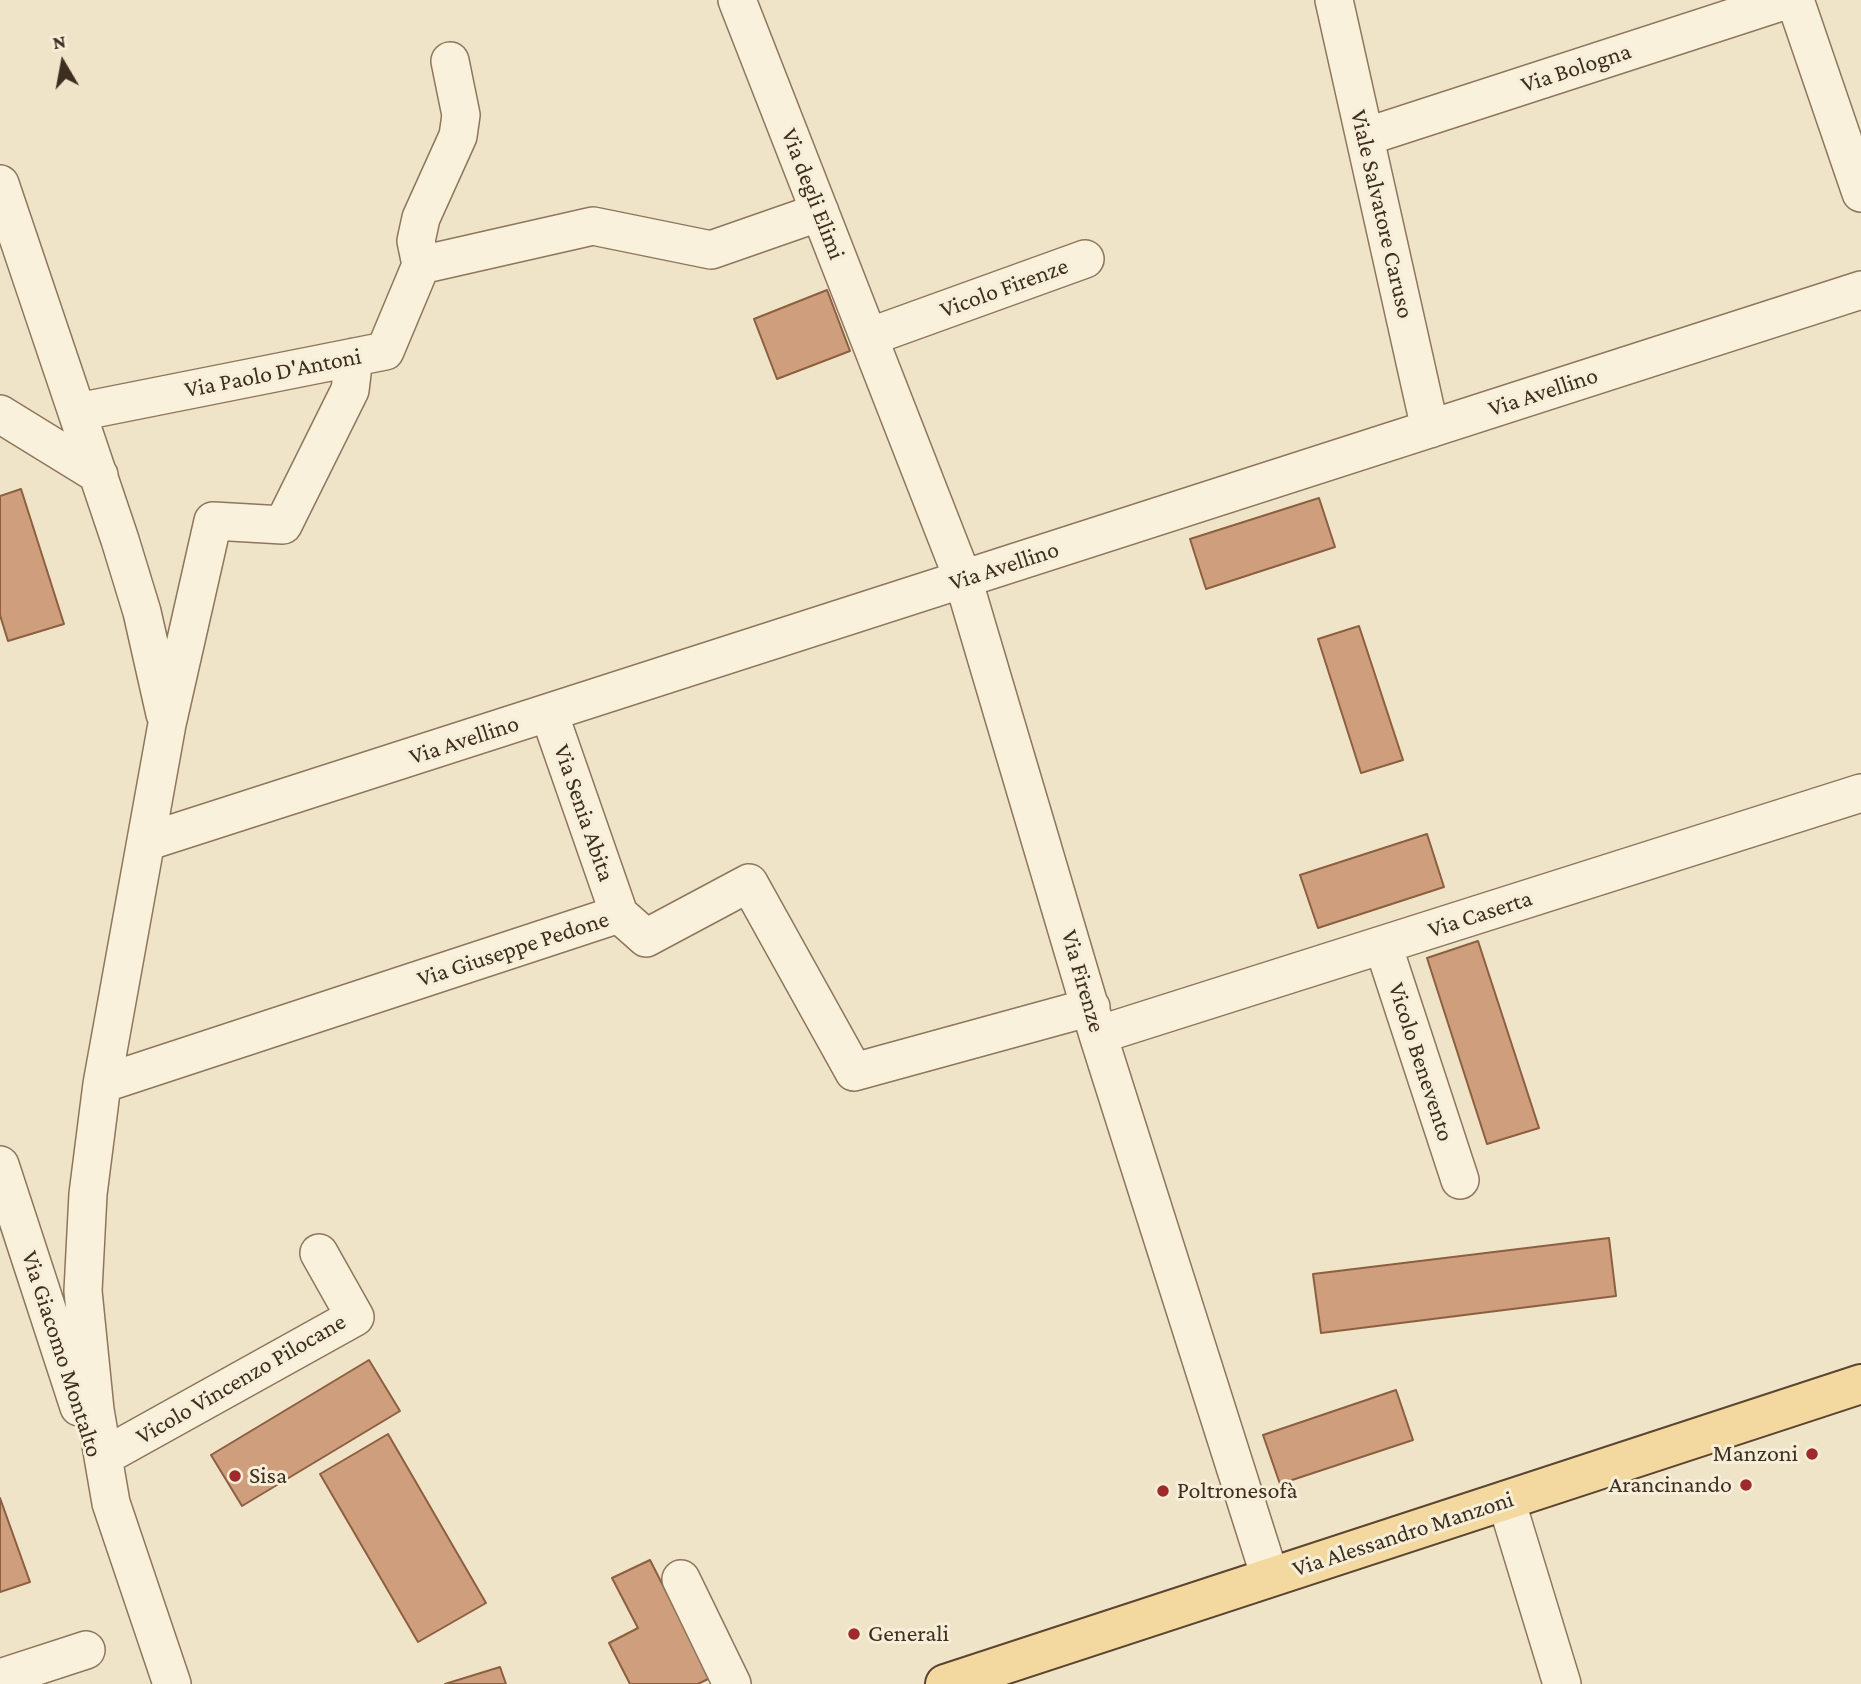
<!DOCTYPE html>
<meta charset="utf-8">
<style>
body{margin:0}
#map{position:relative;width:1861px;height:1684px;overflow:hidden;background:#f0e4c8;font-family:"Crimson Pro",serif}
canvas{display:block}
.north{position:absolute;left:28px;top:28px;width:70px;height:70px;-webkit-text-stroke:5px #f7eed8;paint-order:stroke;rotate:350deg;font-size:19px;font-weight:700;line-height:28px;text-align:center;color:#3d2e20}
.north::after{content:'';display:block;margin:auto;width:24px;height:32px;background:#3d2e20;clip-path:polygon(50% 0,100% 100%,50% 72%,0 100%)}
</style>
<div id="map">
<canvas width="1861" height="1684"></canvas>
<div class="north">N</div>
</div>
<script>
const ctx = document.querySelector('canvas').getContext('2d');
ctx.lineJoin = 'round';
function paint(path, color) {
  ctx.fillStyle = color;
  ctx.fill(path, 'evenodd');
}
function toPath(rows) {
  const path = new Path2D();
  for (const r of rows) {
    path.moveTo(r[0], r[1]);
    for (let i = 2; i < r.length; i += 2) path.lineTo(r[i], r[i + 1]);
  }
  return path;
}
function stroke(path, color, width, dash) {
  ctx.strokeStyle = color;
  ctx.lineWidth = width;
  ctx.lineCap = dash ? 'butt' : 'round';
  ctx.setLineDash(dash || []);
  ctx.stroke(path);
}
function label(font, color, halo, rows, align = 'center') {
  ctx.font = font + ' "Crimson Pro",serif';
  ctx.lineWidth = 6;
  ctx.setLineDash([]);
  ctx.textBaseline = 'middle';
  ctx.strokeStyle = halo;
  ctx.fillStyle = color;
  for (const [text, x, y, turn = 0] of rows) {
    ctx.save();
    ctx.translate(x, y);
    ctx.rotate((+turn || 0) * Math.PI / 180);
    ctx.textAlign = isNaN(turn) ? turn : align;
    if (halo) ctx.strokeText(text, 0, 0);
    ctx.fillText(text, 0, 0);
    ctx.restore();
  }
}
const building = toPath([
 [827,290,850,351,777,379,754,319,827,290],
 [21,489,64,624,8,641,0,615,0,496,21,489],
 [1319,498,1335,547,1206,589,1190,539,1319,498],
 [1359,626,1403,760,1361,773,1318,639,1359,626],
 [1427,834,1444,887,1318,928,1300,875,1427,834],
 [1478,941,1539,1128,1487,1144,1427,958,1478,941],
 [1609,1238,1616,1296,1321,1333,1313,1274,1609,1238],
 [369,1360,400,1411,242,1506,211,1455,369,1360],
 [1396,1390,1413,1440,1280,1484,1263,1435,1396,1390],
 [388,1434,486,1603,418,1642,320,1474,388,1434],
 [0,1498,30,1582,0,1592,0,1498],
 [650,1560,710,1678,698,1684,630,1684,609,1643,638,1628,612,1578,650,1560],
 [500,1667,506,1684,445,1684,500,1667]
]);
paint(building, '#cf9f7d');
stroke(building, '#8d5f41', 2);
const minor = toPath([
 [737,0,963,579,1098,1035,1270,1577],
 [1334,0,1430,429],
 [1795,0,1861,193],
 [1365,137,1787,0],
 [0,184,120,540,142,612,165,714],
 [421,265,416,241,421,218,458,136,461,115,450,61],
 [869,337,1085,259],
 [78,412,385,351,421,265,593,226,711,250,820,212],
 [0,414,99,475],
 [549,713,619,914],
 [146,842,1861,290],
 [1383,945,1460,1180],
 [1098,1035,1861,793],
 [102,1084,619,914,646,938,749,883,854,1072,1091,1007],
 [0,1165,79,1407],
 [103,1457,355,1317,319,1253],
 [1506,1500,1562,1684],
 [681,1579,732,1684],
 [0,1678,86,1650],
 [172,1684,111,1503,95,1410,83,1291,88,1194,102,1084,167,724,213,521,283,525,350,390,354,357]
]);
const major = toPath([
 [945,1684,1861,1384]
]);
stroke(minor, '#8d765c', 40);
stroke(major, '#5b4430', 42);
stroke(minor, '#faf1dc', 37);
stroke(major, '#f3d9a0', 38);
for (const [x, y, r, color] of [
 [1812,1454,7,"#9e2a2b"],
 [235,1476,7,"#9e2a2b"],
 [1746,1485,7,"#9e2a2b"],
 [1163,1491,7,"#9e2a2b"],
 [854,1634,7,"#9e2a2b"]
]) {
  const dot = new Path2D();
  dot.arc(x, y, r, 0, 2 * Math.PI);
  ctx.fillStyle = color;
  ctx.fill(dot);
  stroke(dot, '#f7eed8', 2.5);
}
label('24px', '#3d2e20', '#f7eed8', [
 ["Via Bologna",1576,68,-18],
 ["Via degli Elimi",813,194,69],
 ["Viale Salvatore Caruso",1382,214,77],
 ["Vicolo Firenze",1004,288,-20],
 ["Via Paolo D'Antoni",273,373,-11],
 ["Via Avellino",1543,392,-18],
 ["Via Avellino",1004,566,-18],
 ["Via Avellino",464,740,-18],
 ["Via Senia Abita",584,813,71],
 ["Via Caserta",1480,914,-18],
 ["Via Giuseppe Pedone",513,949,-18],
 ["Via Firenze",1083,981,74],
 ["Vicolo Benevento",1421,1062,72],
 ["Via Giacomo Montalto",62,1354,72],
 ["Vicolo Vincenzo Pilocane",241,1379,-30],
 ["Via Alessandro Manzoni",1403,1534,-18]
]);
label('24px', '#3d2e20', '#f7eed8', [
 ["Manzoni",1798,1454,"right"],
 ["Sisa",249,1476],
 ["Arancinando",1732,1485,"right"],
 ["Poltronesofà",1177,1491],
 ["Generali",868,1634]
], 'left');
</script>
